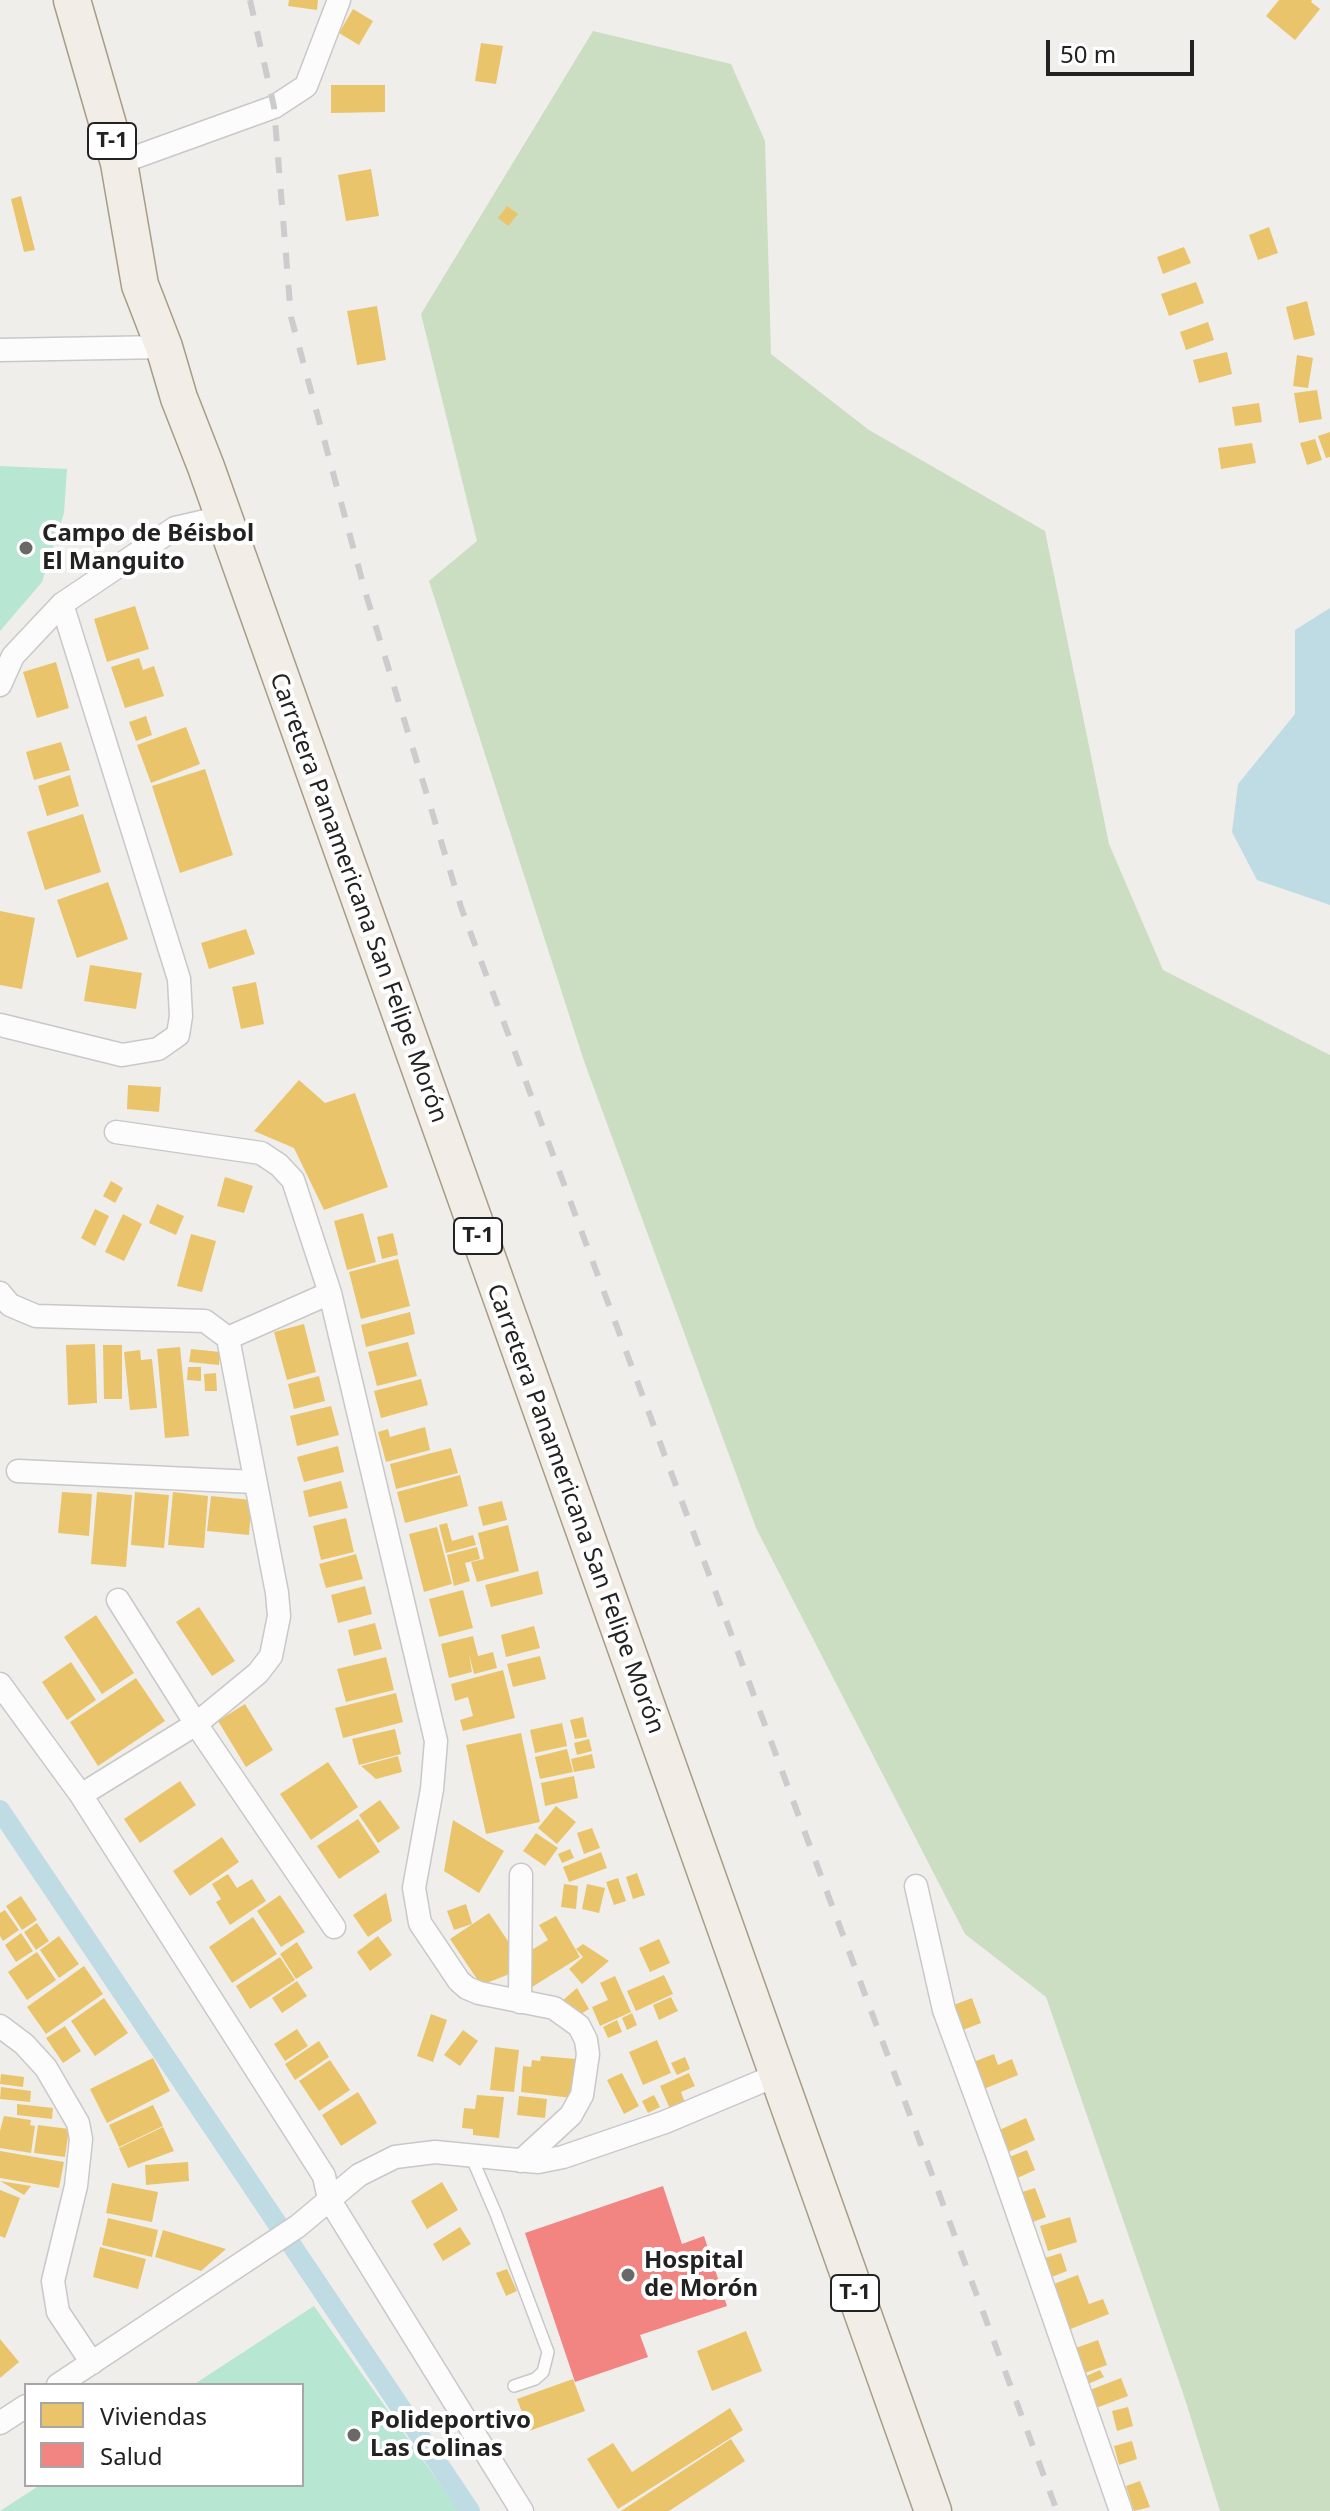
<!DOCTYPE html>
<meta charset="utf-8">
<style>
body{margin:0}
#map{position:relative;width:1330px;height:2511px;overflow:hidden;background:#f0eeeb;font-family:"Noto Sans",sans-serif}
canvas{display:block}
.legend{position:absolute;left:24px;top:2383px;width:280px;height:104px;box-sizing:border-box;background:#fff;border:2px solid #a7a7a7;margin:0;padding:10px 14px;list-style:none;font-size:24px;color:#222}
.legend li{display:flex;align-items:center;gap:16px;height:40px}
.legend b{width:40px;border:2px solid #a7a7a7}
.scale{position:absolute;left:1046px;top:40px;width:148px;height:36px;box-sizing:border-box;border:4px solid #222;border-top:0;padding-left:10px;font-size:24px;line-height:28px;white-space:nowrap;color:#222;-webkit-text-stroke:6px #fff;paint-order:stroke}
</style>
<div id="map">
<canvas width="1330" height="2511"></canvas>
<ul class="legend">
<li><b style="height:22px;background:#e9c46a"></b>Viviendas</li>
<li><b style="height:22px;background:#f28482"></b>Salud</li>
</ul>
<div class="scale">50 m</div>
</div>
<script>
const ctx = document.querySelector('canvas').getContext('2d');
ctx.lineJoin = 'round';
function paint(path, color) {
  ctx.fillStyle = color;
  ctx.fill(path, 'evenodd');
}
function toPath(rows) {
  const path = new Path2D();
  for (const r of rows) {
    path.moveTo(r[0], r[1]);
    for (let i = 2; i < r.length; i += 2) path.lineTo(r[i], r[i + 1]);
  }
  return path;
}
function stroke(path, color, width, dash) {
  ctx.strokeStyle = color;
  ctx.lineWidth = width;
  ctx.lineCap = dash ? 'butt' : 'round';
  ctx.setLineDash(dash || []);
  ctx.stroke(path);
}
function label(font, color, halo, rows, align = 'center') {
  ctx.font = font + ' "Noto Sans",sans-serif';
  ctx.lineWidth = 8;
  ctx.setLineDash([]);
  ctx.textBaseline = 'middle';
  ctx.strokeStyle = halo;
  ctx.fillStyle = color;
  for (const [text, x, y, turn = 0] of rows) {
    ctx.save();
    ctx.translate(x, y);
    ctx.rotate((+turn || 0) * Math.PI / 180);
    ctx.textAlign = isNaN(turn) ? turn : align;
    if (halo) ctx.strokeText(text, 0, 0);
    ctx.fillText(text, 0, 0);
    ctx.restore();
  }
}
paint(toPath([
 [593,31,731,64,765,141,771,354,869,430,1045,531,1109,844,1163,970,1330,1055,1330,2511,1220,2511,1184,2396,1046,1997,965,1934,756,1528,584,1061,429,581,477,541,421,314]
]), '#cbdec1');
paint(toPath([
 [0,466,67,469,64,513,42,582,0,631],
 [314,2306,459,2511,0,2511,40,2485,302,2485,302,2385,193,2385]
]), '#b7e6d2');
paint(toPath([
 [1330,608,1330,905,1257,880,1232,832,1238,784,1295,714,1295,630]
]), '#bfdbe3');
paint(toPath([
 [289,0,318,0,317,10,288,6],
 [1279,0,1312,0,1311,2,1320,9,1295,40,1266,16],
 [353,9,373,21,359,45,339,33],
 [481,43,503,46,496,84,475,81],
 [331,85,385,85,385,112,331,113],
 [371,169,379,216,346,221,338,175],
 [21,196,35,250,24,252,11,199],
 [507,206,518,214,508,226,498,218],
 [1269,227,1278,253,1258,260,1249,235],
 [1184,247,1191,263,1163,274,1157,257],
 [1196,282,1204,303,1169,316,1161,294],
 [1307,301,1315,335,1294,340,1286,307],
 [377,306,386,360,357,365,347,311],
 [1208,322,1214,340,1186,350,1180,332],
 [1227,352,1232,374,1199,383,1193,360],
 [1297,355,1313,358,1308,388,1293,386],
 [1317,390,1322,419,1299,423,1294,393],
 [1259,403,1262,422,1235,426,1232,407],
 [1330,432,1330,457,1326,458,1318,436],
 [1315,439,1322,460,1307,465,1300,443],
 [1252,443,1256,463,1221,469,1218,448],
 [135,606,149,649,107,662,94,619],
 [139,658,143,670,154,666,164,696,125,708,111,667],
 [56,662,69,708,37,718,23,672],
 [146,716,152,735,136,741,129,722],
 [186,727,200,764,151,783,137,745],
 [61,742,70,770,34,780,26,752],
 [205,769,233,855,180,873,152,786],
 [70,775,79,806,47,816,38,786],
 [83,814,101,872,45,890,27,832],
 [108,882,128,939,77,958,57,900],
 [0,911,35,918,22,989,0,985],
 [246,929,255,954,209,969,201,943],
 [90,965,142,973,136,1009,84,1001],
 [256,982,264,1024,241,1029,232,987],
 [299,1080,325,1103,355,1093,388,1187,324,1210,294,1148,254,1131],
 [128,1085,161,1087,159,1112,127,1109],
 [225,1177,253,1186,244,1213,217,1206],
 [111,1181,123,1188,115,1203,103,1196],
 [157,1204,184,1216,176,1235,149,1223],
 [95,1209,109,1216,95,1246,81,1238],
 [363,1213,376,1262,347,1270,334,1221],
 [123,1214,142,1224,124,1261,105,1252],
 [393,1233,398,1255,382,1259,377,1237],
 [191,1234,216,1241,202,1292,177,1286],
 [398,1259,410,1306,361,1319,349,1272],
 [410,1312,415,1334,366,1347,361,1325],
 [304,1324,316,1372,287,1380,274,1332],
 [408,1342,417,1376,377,1386,368,1352],
 [95,1344,97,1403,68,1405,66,1345],
 [103,1345,122,1345,122,1399,104,1399],
 [180,1347,189,1436,165,1438,157,1349],
 [191,1349,220,1352,219,1365,189,1362],
 [140,1350,141,1360,152,1359,157,1408,130,1410,124,1352],
 [188,1367,201,1367,201,1381,187,1380],
 [216,1373,217,1391,205,1391,204,1374],
 [319,1376,325,1401,294,1409,288,1384],
 [421,1379,428,1405,381,1418,374,1391],
 [331,1406,339,1435,297,1446,290,1416],
 [425,1427,430,1450,386,1462,378,1432,388,1429,390,1437],
 [338,1446,344,1472,304,1482,297,1457],
 [451,1448,458,1473,396,1489,390,1464],
 [460,1475,468,1506,405,1523,397,1492],
 [341,1481,348,1508,309,1517,303,1491],
 [62,1492,92,1494,89,1536,58,1533],
 [97,1492,132,1495,126,1567,91,1564],
 [135,1492,169,1495,164,1548,131,1545],
 [173,1492,208,1496,204,1548,168,1545],
 [211,1496,252,1500,249,1535,207,1531],
 [502,1501,507,1520,483,1526,478,1507],
 [346,1518,354,1552,321,1560,313,1526],
 [447,1523,452,1541,473,1535,476,1545,446,1553,439,1525],
 [508,1525,519,1571,477,1582,471,1562,484,1559,478,1533],
 [437,1527,452,1584,424,1592,409,1534],
 [477,1547,480,1559,465,1563,470,1581,454,1586,447,1555],
 [356,1554,363,1579,326,1588,319,1564],
 [538,1571,543,1594,491,1607,485,1585],
 [365,1586,372,1614,338,1623,331,1595],
 [463,1590,473,1628,439,1637,429,1599],
 [199,1607,235,1661,212,1676,176,1622],
 [96,1615,134,1673,102,1694,64,1637],
 [375,1623,382,1649,354,1656,348,1630],
 [534,1626,540,1648,506,1657,501,1635],
 [473,1636,478,1656,493,1652,497,1668,474,1674,469,1654,472,1672,449,1678,441,1644],
 [540,1656,546,1679,513,1687,507,1664],
 [386,1657,394,1690,346,1702,337,1669],
 [71,1662,96,1700,67,1720,42,1682],
 [503,1670,515,1718,463,1731,460,1720,473,1716,468,1697,455,1701,451,1684],
 [136,1678,165,1721,98,1766,70,1722],
 [396,1693,403,1722,343,1738,335,1708],
 [245,1704,273,1750,246,1767,218,1721],
 [583,1717,587,1737,575,1739,570,1720],
 [562,1723,567,1746,535,1753,530,1730],
 [395,1729,401,1754,359,1765,352,1739],
 [521,1733,540,1822,486,1834,466,1745],
 [589,1739,592,1751,577,1755,574,1743],
 [567,1749,573,1772,540,1779,535,1757],
 [592,1754,595,1768,574,1772,571,1759],
 [398,1756,402,1772,376,1779,361,1766],
 [328,1762,358,1807,311,1840,280,1794],
 [574,1776,578,1798,545,1806,541,1783],
 [180,1781,196,1805,140,1843,124,1819],
 [380,1800,400,1828,378,1843,359,1815],
 [556,1806,576,1822,557,1844,538,1828],
 [358,1819,380,1852,339,1879,317,1846],
 [453,1820,504,1851,479,1893,444,1871],
 [592,1828,600,1848,584,1854,577,1833],
 [536,1833,558,1848,545,1866,523,1851],
 [222,1837,239,1862,190,1896,173,1871],
 [570,1849,574,1858,562,1863,558,1854],
 [601,1852,607,1868,569,1882,563,1867],
 [637,1873,645,1895,633,1899,626,1877],
 [228,1874,237,1888,252,1879,266,1901,230,1925,216,1902,221,1899,212,1884],
 [618,1878,626,1901,614,1905,606,1882],
 [564,1884,578,1886,576,1909,561,1907],
 [587,1884,605,1888,599,1913,582,1909],
 [386,1893,392,1921,368,1937,353,1915],
 [280,1895,305,1932,281,1947,257,1911],
 [21,1896,37,1920,22,1930,6,1906],
 [466,1904,472,1924,454,1930,447,1911],
 [5,1910,19,1930,3,1941,0,1936,0,1913],
 [489,1913,512,1947,515,1972,481,1985,450,1939],
 [556,1916,580,1957,532,1987,528,1981,530,1951,548,1940,539,1925],
 [253,1917,277,1954,232,1983,209,1947],
 [37,1923,49,1941,36,1950,24,1932],
 [21,1933,33,1951,16,1962,5,1945],
 [59,1936,79,1964,59,1978,40,1950],
 [378,1936,392,1955,370,1971,357,1952],
 [659,1939,670,1963,650,1972,639,1948],
 [297,1942,313,1968,296,1979,280,1954],
 [583,1944,609,1961,582,1984,569,1969,583,1957,576,1949],
 [37,1952,56,1980,27,2000,8,1972],
 [280,1957,295,1980,250,2009,236,1986],
 [84,1966,103,1994,46,2034,27,2007],
 [664,1975,673,1994,636,2011,627,1991],
 [615,1976,631,2012,600,2026,592,2007,608,2000,600,1983],
 [297,1981,307,1996,282,2013,272,1998],
 [577,1988,589,2009,581,2014,562,2001],
 [671,1997,678,2011,659,2020,653,2005],
 [104,1998,128,2033,95,2056,71,2021],
 [972,1998,981,2023,960,2031,951,2006],
 [632,2013,637,2025,627,2030,622,2018],
 [431,2014,447,2020,433,2062,417,2056],
 [617,2020,622,2032,608,2038,603,2027],
 [65,2026,81,2051,63,2063,46,2038],
 [297,2029,308,2046,285,2061,274,2044],
 [463,2030,478,2041,460,2066,444,2055],
 [657,2040,671,2073,643,2085,629,2052],
 [319,2041,329,2057,295,2080,285,2064],
 [495,2047,519,2050,514,2092,490,2090],
 [994,2054,998,2065,1012,2059,1018,2075,979,2091,968,2064],
 [541,2056,576,2059,572,2098,521,2092,523,2066,531,2067,532,2060,540,2061],
 [685,2057,690,2069,677,2075,671,2063],
 [153,2058,170,2091,107,2123,90,2089],
 [330,2060,350,2090,319,2111,299,2081],
 [622,2073,639,2106,624,2114,607,2080],
 [689,2073,695,2086,681,2092,685,2103,670,2109,660,2086],
 [1,2074,24,2077,23,2087,0,2084],
 [1,2087,31,2091,30,2102,0,2099],
 [358,2092,377,2123,341,2146,322,2115],
 [477,2095,504,2097,499,2138,473,2135,473,2129,462,2128,464,2108,475,2109],
 [654,2095,660,2107,648,2113,642,2101],
 [519,2096,547,2099,545,2118,517,2115],
 [17,2104,53,2108,52,2119,17,2115],
 [153,2105,163,2126,119,2147,109,2125],
 [4,2116,31,2120,30,2125,35,2126,31,2153,0,2148,0,2131],
 [1026,2118,1035,2140,1004,2154,995,2132],
 [38,2125,69,2129,65,2157,34,2153],
 [163,2127,174,2151,128,2168,119,2148],
 [1027,2150,1035,2170,1013,2180,1004,2159],
 [0,2151,64,2162,59,2188,0,2178],
 [188,2162,189,2181,146,2185,145,2165],
 [0,2181,31,2186,24,2195],
 [442,2182,458,2210,427,2229,411,2201],
 [112,2183,158,2192,152,2222,106,2213],
 [1035,2188,1046,2217,1030,2223,1019,2193],
 [0,2190,20,2198,5,2238,0,2236],
 [1070,2217,1077,2242,1048,2251,1040,2226],
 [108,2218,158,2230,152,2257,102,2245],
 [460,2227,471,2244,443,2261,433,2244],
 [163,2230,226,2249,201,2271,155,2257],
 [100,2247,146,2259,138,2289,93,2277],
 [1061,2253,1067,2271,1049,2278,1042,2259],
 [507,2269,517,2291,506,2296,496,2273],
 [1078,2275,1089,2304,1103,2299,1109,2314,1068,2330,1051,2285],
 [746,2331,762,2371,712,2391,697,2351],
 [0,2339,19,2362,0,2378],
 [1098,2340,1107,2365,1082,2374,1073,2349],
 [1100,2370,1104,2377,1088,2384,1084,2377],
 [1121,2378,1128,2396,1096,2408,1090,2390],
 [573,2379,585,2411,529,2431,517,2399],
 [1128,2407,1133,2426,1117,2431,1112,2411],
 [730,2408,743,2430,618,2509,587,2459,613,2443,632,2472],
 [731,2439,745,2461,669,2511,621,2511],
 [1132,2441,1137,2459,1119,2465,1114,2446],
 [1140,2481,1150,2507,1134,2511,1126,2486]
]), '#e9c46a');
paint(toPath([
 [663,2186,682,2244,704,2236,727,2306,640,2335,648,2357,575,2382,525,2233]
]), '#f28482');
stroke(toPath([
 [0,1810,470,2511]
]), '#bfdbe3', 20);
const lane = toPath([
 [471,2156,496,2214,548,2352,543,2372,535,2379,514,2386]
]);
const street = toPath([
 [119,163,274,107,306,86,339,0],
 [0,350,164,347],
 [0,685,13,656,62,604,175,528,223,517],
 [0,1025,122,1055,158,1049,178,1035,181,1016,179,979,62,604],
 [116,1132,261,1153,279,1165,293,1180,330,1293,436,1741,432,1789,414,1888,420,1923,459,1981,467,1988,479,1993,554,2008,579,2026,586,2040,588,2054,582,2095,571,2115,521,2161],
 [0,1293,10,1305,36,1316,205,1321,228,1338,330,1293],
 [18,1471,254,1482],
 [118,1600,196,1724,334,1927],
 [0,1684,81,1795,324,2176,329,2199,522,2511],
 [81,1795,196,1724,258,1673,271,1656,279,1616,277,1593,228,1338],
 [916,1886,944,2010,997,2154,1121,2511],
 [520,2002,521,1875],
 [0,2026,24,2044,46,2068,78,2123,81,2139,76,2186,53,2281,58,2312,92,2363],
 [58,2385,298,2226,359,2175,395,2157,435,2152,538,2162,563,2157,665,2122,777,2075],
 [0,2423,26,2406]
]);
const primary = toPath([
 [72,0,119,163,140,285,164,347,179,398,206,467,933,2511]
]);
stroke(lane, '#c9c8c7', 14);
stroke(street, '#c9c8c7', 25);
stroke(primary, '#a79c86', 39);
stroke(lane, '#fdfcfc', 11);
stroke(street, '#fdfcfc', 22);
stroke(primary, '#f3ede7', 36);
stroke(toPath([
 [250,0,274,107,291,317,365,591,461,907,1057,2511]
]), '#ccc', 6, [16, 16]);
for (const [x, y, r, color] of [
 [26,548,8,"#6a6968"],
 [628,2275,8,"#6a6968"],
 [354,2435,8,"#6a6968"]
]) {
  const dot = new Path2D();
  dot.arc(x, y, r, 0, 2 * Math.PI);
  ctx.fillStyle = color;
  ctx.fill(dot);
  stroke(dot, '#fff', 3);
}
for (const [x, y, w] of [
 [112,141,48],
 [478,1236,48],
 [855,2293,48]
]) {
  const box = new Path2D();
  box.roundRect(x - w / 2, y - 18, w, 36, 6);
  ctx.fillStyle = '#fff';
  ctx.fill(box);
  stroke(box, '#222', 2);
}
label('bold 22px', '#222', null, [
 ["T-1",112,141],
 ["T-1",478,1236],
 ["T-1",855,2293]
]);
label('bold 24px', '#222', '#fff', [
 ["Campo de Béisbol",42,534],
 ["El Manguito",42,562],
 ["Hospital",644,2261],
 ["de Morón",644,2289],
 ["Polideportivo",370,2421],
 ["Las Colinas",370,2449]
], 'left');
label('24px', '#222', '#fff', [
 ["Carretera Panamericana San Felipe Morón",358,898,70],
 ["Carretera Panamericana San Felipe Morón",575,1509,70]
]);
</script>
